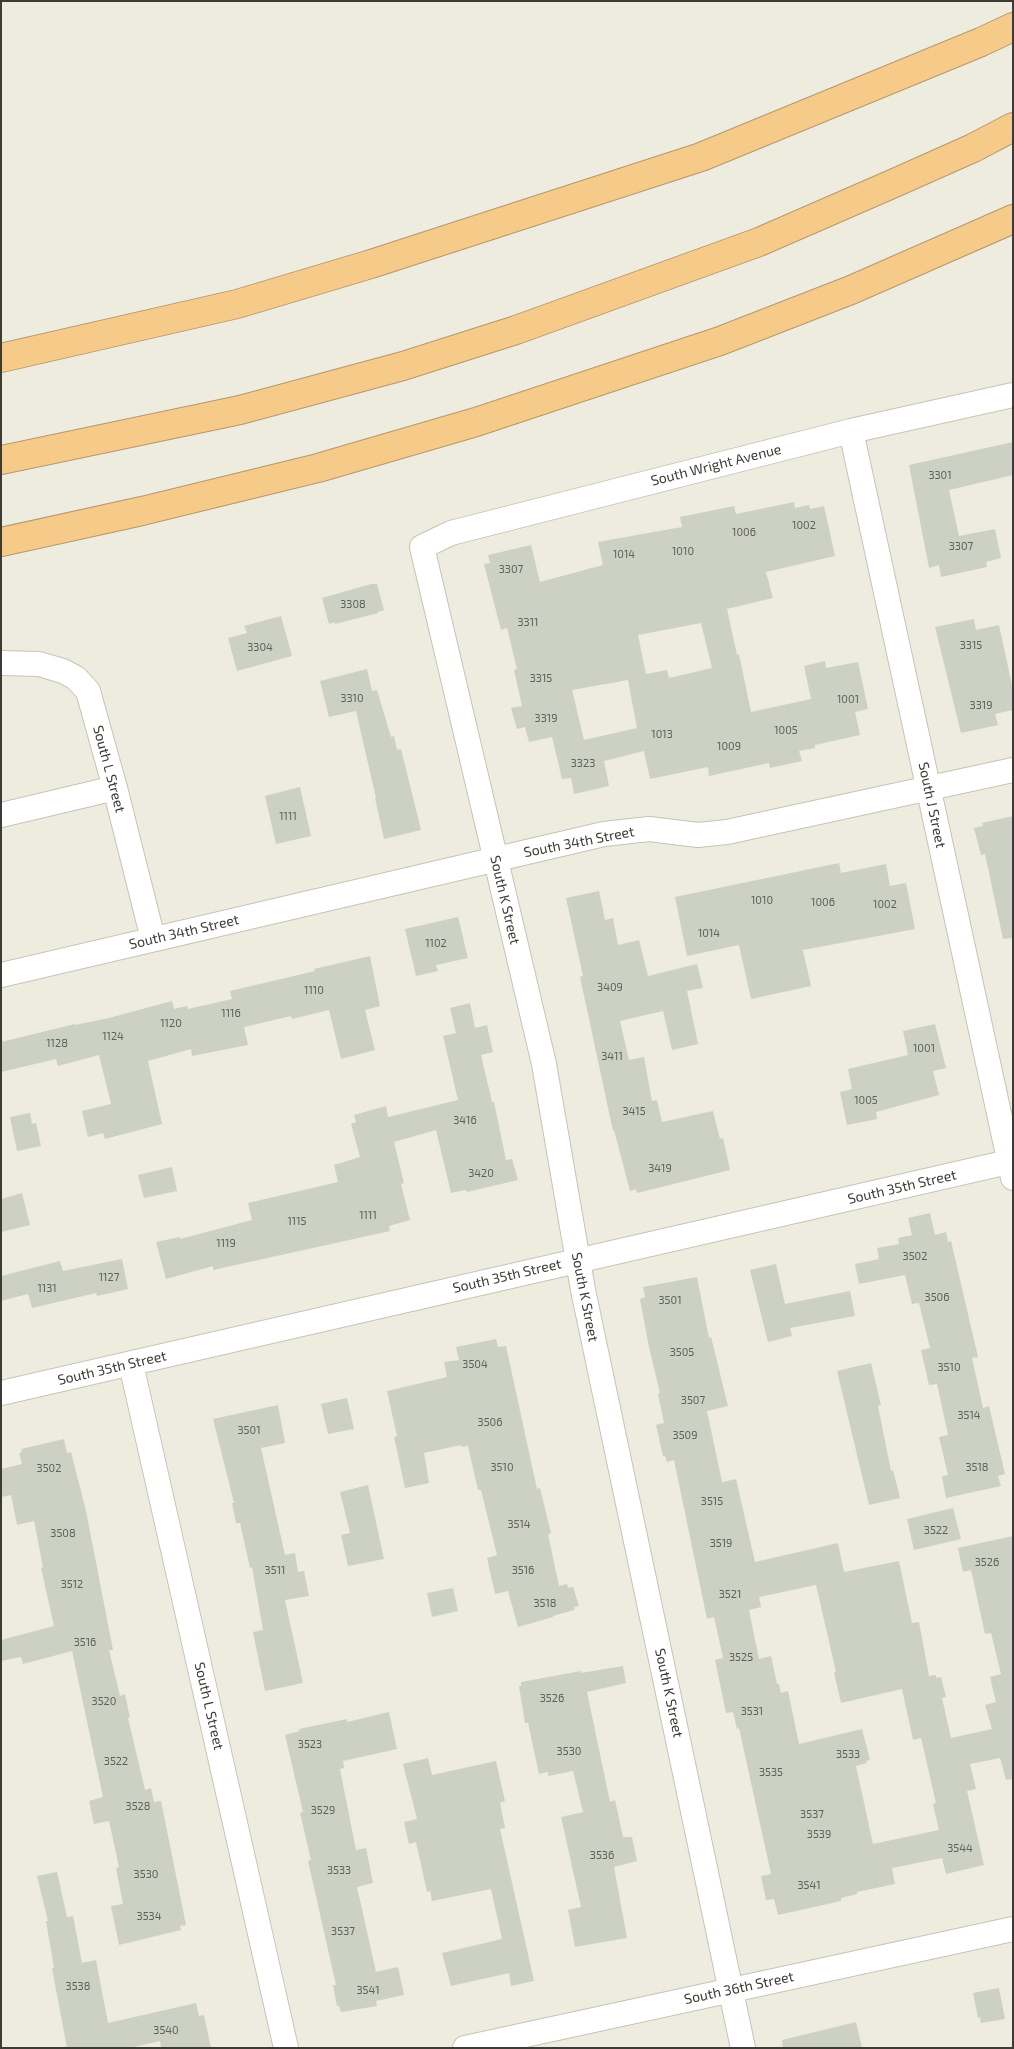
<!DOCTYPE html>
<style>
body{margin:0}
#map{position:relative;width:1014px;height:2049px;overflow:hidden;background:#eeecdf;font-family:"Exo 2",sans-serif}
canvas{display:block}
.frame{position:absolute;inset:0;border:2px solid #3c3b36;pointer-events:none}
</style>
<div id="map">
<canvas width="1014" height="2049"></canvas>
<div class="frame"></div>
</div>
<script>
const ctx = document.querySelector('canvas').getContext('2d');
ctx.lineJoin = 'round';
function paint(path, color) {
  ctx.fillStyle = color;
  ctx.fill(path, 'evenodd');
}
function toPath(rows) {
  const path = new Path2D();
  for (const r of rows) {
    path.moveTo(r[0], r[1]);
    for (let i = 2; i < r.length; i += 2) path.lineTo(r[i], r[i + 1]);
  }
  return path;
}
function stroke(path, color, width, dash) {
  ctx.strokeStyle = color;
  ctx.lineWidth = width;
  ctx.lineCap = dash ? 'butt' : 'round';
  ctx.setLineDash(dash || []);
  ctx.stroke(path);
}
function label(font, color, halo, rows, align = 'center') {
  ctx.font = font + ' "Exo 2",sans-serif';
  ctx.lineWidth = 4;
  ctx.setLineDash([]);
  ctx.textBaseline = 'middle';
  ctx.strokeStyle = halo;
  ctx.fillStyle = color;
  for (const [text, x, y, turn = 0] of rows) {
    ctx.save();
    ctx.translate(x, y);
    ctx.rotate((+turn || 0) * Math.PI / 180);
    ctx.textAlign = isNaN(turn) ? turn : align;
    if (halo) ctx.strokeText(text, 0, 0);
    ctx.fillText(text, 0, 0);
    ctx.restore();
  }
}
paint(toPath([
 [1013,442,1013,475,949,490,959,536,995,529,1001,558,986,562,987,567,941,577,939,565,929,568,909,465],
 [794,502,795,508,809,505,810,509,824,506,835,556,766,572,773,598,727,609,737,655,739,654,751,712,811,699,804,666,825,661,826,668,858,662,868,709,855,712,860,735,815,745,815,748,799,751,802,761,770,768,769,763,709,776,708,767,650,779,644,751,604,761,609,786,574,794,571,778,562,779,552,737,529,742,525,727,517,729,511,708,522,706,514,670,517,669,507,628,501,630,484,564,490,563,488,555,531,545,540,582,603,565,598,542,682,527,680,517,734,506,736,514],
 [701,623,712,668,669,678,667,670,646,674,638,635],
 [628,680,637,728,584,740,572,690],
 [371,584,377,584,384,610,378,612,378,613,335,624,335,622,329,624,322,598],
 [281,616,292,656,237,671,228,638,247,633,244,626],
 [974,619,976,630,999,625,1013,690,1013,710,995,714,998,725,961,733,935,627],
 [367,669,372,691,377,690,391,737,394,736,397,750,401,749,421,830,384,839,375,798,376,798,356,711,329,717,320,681],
 [300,787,311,836,276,844,265,796],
 [1013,816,1013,938,1003,939,985,854,981,855,974,828,983,826,982,823],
 [839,863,841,873,886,864,890,886,906,883,915,929,803,950,811,986,751,999,739,945,687,956,675,897],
 [599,891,605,920,613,918,618,945,639,940,648,976,697,964,703,988,687,991,698,1044,672,1050,663,1011,620,1021,629,1060,644,1057,652,1101,657,1100,662,1122,713,1111,720,1139,723,1138,730,1170,637,1193,636,1189,630,1191,614,1130,613,1131,580,977,583,976,566,898],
 [458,917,468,958,436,965,438,971,416,976,405,929],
 [370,956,380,1006,365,1010,375,1050,341,1059,329,1010,292,1019,291,1016,244,1027,248,1045,192,1056,191,1049,148,1061,162,1124,105,1139,103,1133,88,1137,82,1111,111,1104,99,1055,58,1066,56,1059,1,1072,1,1042,75,1024,75,1025,109,1018,172,1001,174,1009,187,1006,188,1009,232,999,230,991,315,971,314,969],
 [470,1003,475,1028,487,1025,493,1052,481,1055,492,1102,494,1102,506,1160,512,1159,518,1180,467,1192,466,1190,451,1193,436,1130,394,1142,404,1183,401,1184,410,1220,389,1226,390,1231,213,1270,213,1266,166,1279,156,1242,180,1237,180,1239,252,1220,248,1203,338,1182,334,1165,360,1157,351,1124,356,1122,354,1115,386,1106,388,1117,458,1100,443,1036,456,1033,450,1008],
 [935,1024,946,1068,933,1071,939,1095,876,1112,877,1119,847,1125,840,1092,852,1089,848,1069,908,1055,903,1031],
 [30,1113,32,1124,36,1123,41,1146,17,1151,10,1117],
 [172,1167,177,1191,144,1198,138,1175],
 [22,1193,30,1225,1,1232,1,1199],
 [930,1213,935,1235,946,1232,948,1242,951,1241,978,1357,972,1358,983,1408,989,1406,1005,1474,998,1476,1001,1486,946,1498,942,1476,948,1475,939,1437,948,1435,937,1384,929,1385,921,1350,930,1348,919,1303,912,1304,905,1275,859,1284,855,1264,879,1259,877,1248,899,1244,898,1238,912,1235,908,1218],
 [122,1259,128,1289,97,1296,96,1293,32,1308,28,1294,1,1301,1,1276,60,1261,63,1271],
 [776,1264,785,1304,850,1291,855,1316,790,1328,792,1336,768,1342,750,1270],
 [697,1277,709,1338,711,1337,728,1406,707,1411,722,1482,736,1479,755,1562,838,1543,844,1572,899,1561,912,1623,919,1622,929,1676,936,1675,936,1678,941,1677,946,1697,942,1698,951,1738,992,1729,985,1705,996,1702,990,1677,1001,1674,991,1633,985,1634,971,1570,963,1572,958,1548,1013,1536,1013,1779,1006,1780,1000,1758,970,1764,976,1789,967,1791,984,1865,946,1874,942,1858,892,1868,895,1884,857,1892,857,1894,841,1898,841,1901,778,1915,774,1899,766,1900,761,1876,771,1874,739,1728,737,1729,733,1712,726,1713,715,1660,723,1658,714,1617,707,1619,674,1460,667,1462,665,1456,663,1456,656,1425,664,1423,658,1394,660,1393,649,1347,640,1299,645,1297,643,1287],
 [816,1585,836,1672,834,1673,841,1703,902,1689,913,1740,921,1738,936,1803,933,1804,939,1830,873,1844,856,1766,867,1763,866,1761,870,1760,862,1729,799,1744,788,1691,781,1693,779,1684,777,1684,771,1656,759,1659,749,1610,761,1607,759,1597],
 [496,1339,498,1347,506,1346,537,1489,540,1488,551,1533,548,1534,559,1586,567,1584,568,1588,573,1587,579,1606,574,1607,574,1610,553,1616,553,1617,518,1627,508,1591,495,1594,487,1558,497,1555,481,1490,478,1490,468,1446,461,1447,461,1445,424,1453,429,1483,405,1488,394,1437,397,1436,387,1391,447,1377,444,1362,459,1360,456,1347],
 [871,1363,881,1405,878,1406,891,1471,893,1470,900,1498,869,1505,837,1371],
 [347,1398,354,1429,328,1434,321,1404],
 [278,1405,285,1443,261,1448,285,1555,295,1553,298,1572,304,1571,309,1596,285,1600,303,1683,265,1691,253,1632,263,1630,252,1567,250,1568,240,1523,236,1523,232,1503,234,1503,213,1419],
 [64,1439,67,1453,71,1452,86,1511,113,1650,109,1650,120,1696,125,1694,130,1718,128,1718,145,1790,151,1788,154,1802,161,1801,186,1925,180,1926,181,1930,119,1945,111,1906,123,1904,116,1868,119,1867,109,1821,94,1824,89,1801,103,1797,72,1651,23,1664,21,1657,1,1661,1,1640,54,1626,41,1568,43,1567,34,1521,17,1525,11,1495,1,1497,1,1469,22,1464,19,1453,22,1452,21,1449],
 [368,1485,384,1559,348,1566,341,1535,350,1533,340,1492],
 [953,1508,961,1539,914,1550,907,1519],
 [453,1588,458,1611,432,1617,427,1593],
 [623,1666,626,1683,587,1692,610,1802,615,1800,623,1837,632,1837,637,1861,614,1867,627,1938,575,1947,568,1910,581,1907,561,1817,583,1812,573,1771,548,1776,548,1772,539,1774,528,1723,525,1723,519,1686,521,1686,521,1682,581,1671,581,1673],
 [389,1712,397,1749,343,1761,344,1768,340,1769,356,1850,366,1848,373,1883,357,1887,376,1972,398,1967,404,1995,376,2001,377,2006,341,2012,339,2006,337,2006,333,1985,336,1985,308,1861,311,1860,300,1813,303,1812,285,1735,300,1731,299,1729,347,1719,347,1722],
 [428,1758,432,1775,496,1761,505,1801,500,1803,505,1828,500,1829,534,1981,511,1986,509,1973,451,1986,442,1953,502,1939,491,1889,432,1901,430,1891,427,1892,416,1842,409,1844,404,1822,417,1819,403,1764],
 [57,1872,67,1917,73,1916,82,1963,96,1960,108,2023,196,2003,199,2016,204,2015,211,2048,161,2048,160,2041,130,2048,67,2048,52,1968,54,1968,46,1921,48,1921,37,1876],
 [999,1988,1005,2019,981,2023,980,2017,978,2018,973,1993],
 [856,2022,862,2048,783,2048,782,2040]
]), '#ccd1c4');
const street = toPath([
 [851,431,1013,1178],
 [1,663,39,664,63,671,76,678,88,691,115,788,153,939],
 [1,815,115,788],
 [1,975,604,834,649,829,698,835,727,832,1013,770],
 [131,1364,286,2048],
 [1,1393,1013,1161],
 [465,2048,1013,1929],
 [743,2048,583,1290,544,1064,422,547,451,533,851,431,1013,395]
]);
const highway = toPath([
 [1,358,237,304,371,264,701,157,981,42,1013,27],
 [1,460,240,410,403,366,516,330,759,242,899,181,973,148,1013,127],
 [1,542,142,511,318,468,476,422,720,341,851,290,1013,219]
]);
stroke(street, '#c5c4b7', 26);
stroke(highway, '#b5986c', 30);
stroke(street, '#fff', 24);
stroke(highway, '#f6ca89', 28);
label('11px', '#60605a', null, [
 ["3301",940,475],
 ["1002",804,525],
 ["1006",744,532],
 ["3307",961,546],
 ["1010",683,551],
 ["1014",624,554],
 ["3307",511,569],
 ["3308",353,604],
 ["3311",528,622],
 ["3315",971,645],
 ["3304",260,647],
 ["3315",541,678],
 ["3310",352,698],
 ["1001",848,699],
 ["3319",981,705],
 ["3319",546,718],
 ["1005",786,730],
 ["1013",662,734],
 ["1009",729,746],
 ["3323",583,763],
 ["1111",288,816],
 ["1010",762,900],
 ["1006",823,902],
 ["1002",885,904],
 ["1014",709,933],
 ["1102",436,943],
 ["3409",610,987],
 ["1110",314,990],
 ["1116",231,1013],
 ["1120",171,1023],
 ["1124",113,1036],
 ["1128",57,1043],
 ["1001",924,1048],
 ["3411",612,1056],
 ["1005",866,1100],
 ["3415",634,1111],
 ["3416",465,1120],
 ["3419",660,1168],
 ["3420",481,1173],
 ["1111",368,1215],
 ["1115",297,1221],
 ["1119",226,1243],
 ["3502",915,1256],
 ["1127",109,1277],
 ["1131",47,1288],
 ["3506",937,1297],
 ["3501",670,1300],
 ["3505",682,1352],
 ["3504",475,1364],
 ["3510",949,1367],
 ["3507",693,1400],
 ["3514",969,1415],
 ["3506",490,1422],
 ["3501",249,1430],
 ["3509",685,1435],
 ["3510",502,1467],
 ["3518",977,1467],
 ["3502",49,1468],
 ["3515",712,1501],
 ["3514",519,1524],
 ["3522",936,1530],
 ["3508",63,1533],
 ["3519",721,1543],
 ["3526",987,1562],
 ["3511",275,1570],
 ["3516",523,1570],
 ["3512",72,1584],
 ["3521",730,1594],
 ["3518",545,1603],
 ["3516",85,1642],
 ["3525",741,1657],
 ["3526",552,1698],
 ["3520",104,1701],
 ["3531",752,1711],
 ["3523",310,1744],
 ["3530",569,1751],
 ["3533",848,1754],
 ["3522",116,1761],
 ["3535",771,1772],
 ["3528",138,1806],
 ["3529",323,1810],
 ["3537",812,1814],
 ["3539",819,1834],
 ["3544",960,1848],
 ["3536",602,1855],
 ["3533",339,1870],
 ["3530",146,1874],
 ["3541",809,1885],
 ["3534",149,1916],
 ["3537",343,1931],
 ["3538",78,1986],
 ["3541",368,1990],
 ["3540",166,2030]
]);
label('14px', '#3c3b36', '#fff', [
 ["South Wright Avenue",716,465,-14],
 ["South L Street",109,769,75],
 ["South J Street",932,805,78],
 ["South 34th Street",579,842,-11],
 ["South K Street",505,900,77],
 ["South 34th Street",184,932,-13],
 ["South 35th Street",902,1187,-13],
 ["South 35th Street",507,1276,-13],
 ["South K Street",585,1297,79],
 ["South 35th Street",112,1368,-13],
 ["South K Street",669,1693,78],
 ["South L Street",209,1706,77],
 ["South 36th Street",739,1988,-12]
]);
</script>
